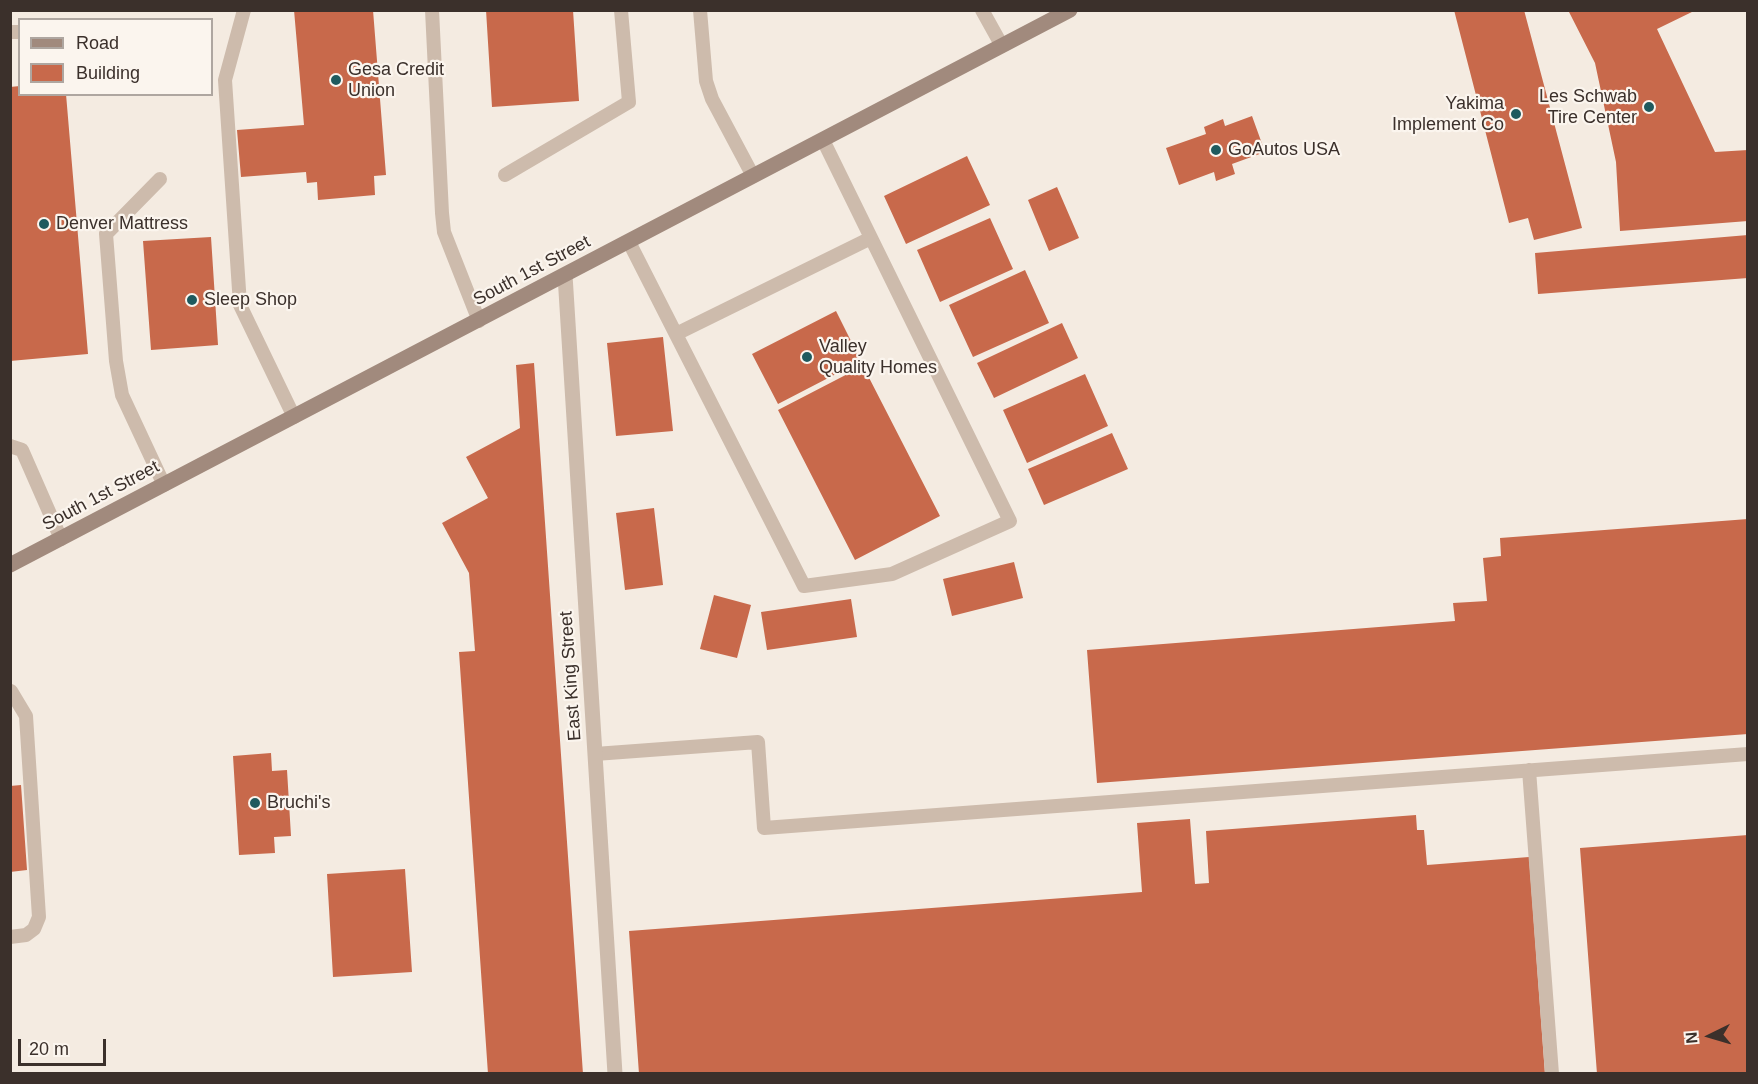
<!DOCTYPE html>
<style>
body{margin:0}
#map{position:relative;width:1758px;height:1084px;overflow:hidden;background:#f4ebe1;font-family:Helvetica,sans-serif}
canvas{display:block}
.frame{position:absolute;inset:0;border:12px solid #3b302b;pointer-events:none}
.legend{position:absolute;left:18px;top:18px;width:195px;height:78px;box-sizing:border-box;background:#fbf5ee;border:2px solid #aea6a0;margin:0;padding:8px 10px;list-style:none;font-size:18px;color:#3b302b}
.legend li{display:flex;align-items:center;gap:12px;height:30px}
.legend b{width:30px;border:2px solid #aea6a0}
.north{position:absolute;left:1680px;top:1006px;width:60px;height:60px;-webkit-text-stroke:4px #fbf5ee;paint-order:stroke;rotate:265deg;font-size:16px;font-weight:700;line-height:24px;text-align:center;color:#3b302b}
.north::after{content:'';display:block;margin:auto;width:21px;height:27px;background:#3b302b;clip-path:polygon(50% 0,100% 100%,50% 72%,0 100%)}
.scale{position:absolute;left:18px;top:1039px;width:88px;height:27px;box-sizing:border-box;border:3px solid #3b302b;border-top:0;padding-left:8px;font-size:18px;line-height:21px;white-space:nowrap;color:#3b302b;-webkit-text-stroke:4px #fbf5ee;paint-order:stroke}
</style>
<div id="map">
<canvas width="1758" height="1084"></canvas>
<div class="frame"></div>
<ul class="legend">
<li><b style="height:8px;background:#a18a7d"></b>Road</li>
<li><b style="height:16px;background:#c8694b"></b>Building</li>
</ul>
<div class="north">N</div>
<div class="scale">20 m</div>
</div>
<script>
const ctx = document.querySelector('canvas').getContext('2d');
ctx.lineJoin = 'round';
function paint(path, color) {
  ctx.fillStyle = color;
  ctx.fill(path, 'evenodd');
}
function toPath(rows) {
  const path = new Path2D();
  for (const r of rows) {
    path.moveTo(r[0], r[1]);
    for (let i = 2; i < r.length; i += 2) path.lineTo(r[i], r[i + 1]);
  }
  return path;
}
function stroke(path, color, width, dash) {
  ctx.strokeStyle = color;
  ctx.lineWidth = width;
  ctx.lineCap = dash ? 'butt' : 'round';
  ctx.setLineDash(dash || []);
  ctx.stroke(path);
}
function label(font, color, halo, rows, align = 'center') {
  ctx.font = font + ' Helvetica,sans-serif';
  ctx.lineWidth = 4.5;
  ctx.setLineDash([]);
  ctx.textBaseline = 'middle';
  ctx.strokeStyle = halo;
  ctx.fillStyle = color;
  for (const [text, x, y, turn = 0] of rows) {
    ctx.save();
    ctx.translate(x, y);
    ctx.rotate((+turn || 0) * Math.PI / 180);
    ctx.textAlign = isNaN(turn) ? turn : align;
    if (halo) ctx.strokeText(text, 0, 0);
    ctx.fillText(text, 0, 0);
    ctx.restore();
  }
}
paint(toPath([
 [294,10,373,10,386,175,374,176,375,195,318,200,317,182,307,183,306,172,241,177,237,130,304,125],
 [486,10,573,10,579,101,492,107],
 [1454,10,1524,10,1582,228,1534,240,1528,218,1509,223],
 [1568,10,1696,10,1657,29,1715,152,1748,150,1748,221,1620,231,1616,162,1595,63],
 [20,86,20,94,66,94,88,354,10,361,10,87],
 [1252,116,1265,152,1232,164,1235,174,1216,181,1214,172,1179,185,1166,148,1206,134,1204,127,1223,119,1225,126],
 [967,156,990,205,906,244,884,196],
 [1057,187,1079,238,1049,251,1028,200],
 [990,218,1013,269,940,302,917,250],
 [1748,235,1748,278,1538,294,1535,253],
 [211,237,218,345,151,350,143,241],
 [1025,270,1049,323,973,357,949,305],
 [836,311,861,361,778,404,752,354],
 [1062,323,1078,358,994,398,977,363],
 [663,337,673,431,616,436,607,343],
 [534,363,583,1074,488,1074,459,652,475,651,469,573,442,523,488,498,466,457,520,428,516,365],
 [863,366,940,516,855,560,778,410],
 [1085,374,1108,426,1027,463,1003,410],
 [1112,433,1128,469,1044,505,1028,469],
 [654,508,663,585,625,590,616,513],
 [1748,519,1748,734,1097,783,1087,650,1455,621,1453,603,1487,601,1483,558,1501,556,1500,538],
 [1014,562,1023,598,952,616,943,579],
 [714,595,751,605,737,658,700,649],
 [851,599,857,637,767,650,761,612],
 [271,753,272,771,287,770,291,836,274,837,275,853,239,855,233,756],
 [21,785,27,870,10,872,10,786],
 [1416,815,1417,830,1424,830,1427,865,1529,857,1545,1074,639,1074,629,931,1142,892,1137,823,1190,819,1195,884,1209,883,1206,831],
 [1748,835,1748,1074,1597,1074,1580,848],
 [405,869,412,972,333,977,327,874]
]), '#c8694b');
stroke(toPath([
 [244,10,225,80,240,305,294,417],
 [432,10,442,213,444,232,479,321],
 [700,10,706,81,712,99,753,176],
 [982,10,1002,46],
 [10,32,20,32],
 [505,175,629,102,621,10],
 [160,179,106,234,116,361,122,395,164,485],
 [629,242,804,586,892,574,1010,521,823,140],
 [676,334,871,238],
 [10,446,22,450,61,539],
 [595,754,758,742,764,828,1748,754],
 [1529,770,1552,1074],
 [10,937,26,935,34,929,39,917,26,716,11,691]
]), '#cdbbac', 14);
stroke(toPath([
 [565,275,615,1074]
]), '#cdbbac', 15);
stroke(toPath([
 [10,565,1070,10]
]), '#a18a7d', 15);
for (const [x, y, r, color] of [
 [336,80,6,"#1f5a5e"],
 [1649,107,6,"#1f5a5e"],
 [1516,114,6,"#1f5a5e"],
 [1216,150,6,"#1f5a5e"],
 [44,224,6,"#1f5a5e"],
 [192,300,6,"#1f5a5e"],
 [807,357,6,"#1f5a5e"],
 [255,803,6,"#1f5a5e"]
]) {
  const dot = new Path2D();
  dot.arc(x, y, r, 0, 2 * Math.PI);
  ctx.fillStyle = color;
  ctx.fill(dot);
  stroke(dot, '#fbf5ee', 2);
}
label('18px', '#3b302b', '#fbf5ee', [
 ["Gesa Credit",348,70],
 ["Union",348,91],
 ["Les Schwab",1637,97,"right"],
 ["Tire Center",1637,118,"right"],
 ["Yakima",1504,104,"right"],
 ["Implement Co",1504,125,"right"],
 ["GoAutos USA",1228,150],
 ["Denver Mattress",56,224],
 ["Sleep Shop",204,300],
 ["Valley",819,347],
 ["Quality Homes",819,368],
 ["Bruchi's",267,803]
], 'left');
label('18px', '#3b302b', '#fbf5ee', [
 ["South 1st Street",532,271,-28],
 ["South 1st Street",101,496,-28],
 ["East King Street",571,676,-94]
]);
</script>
